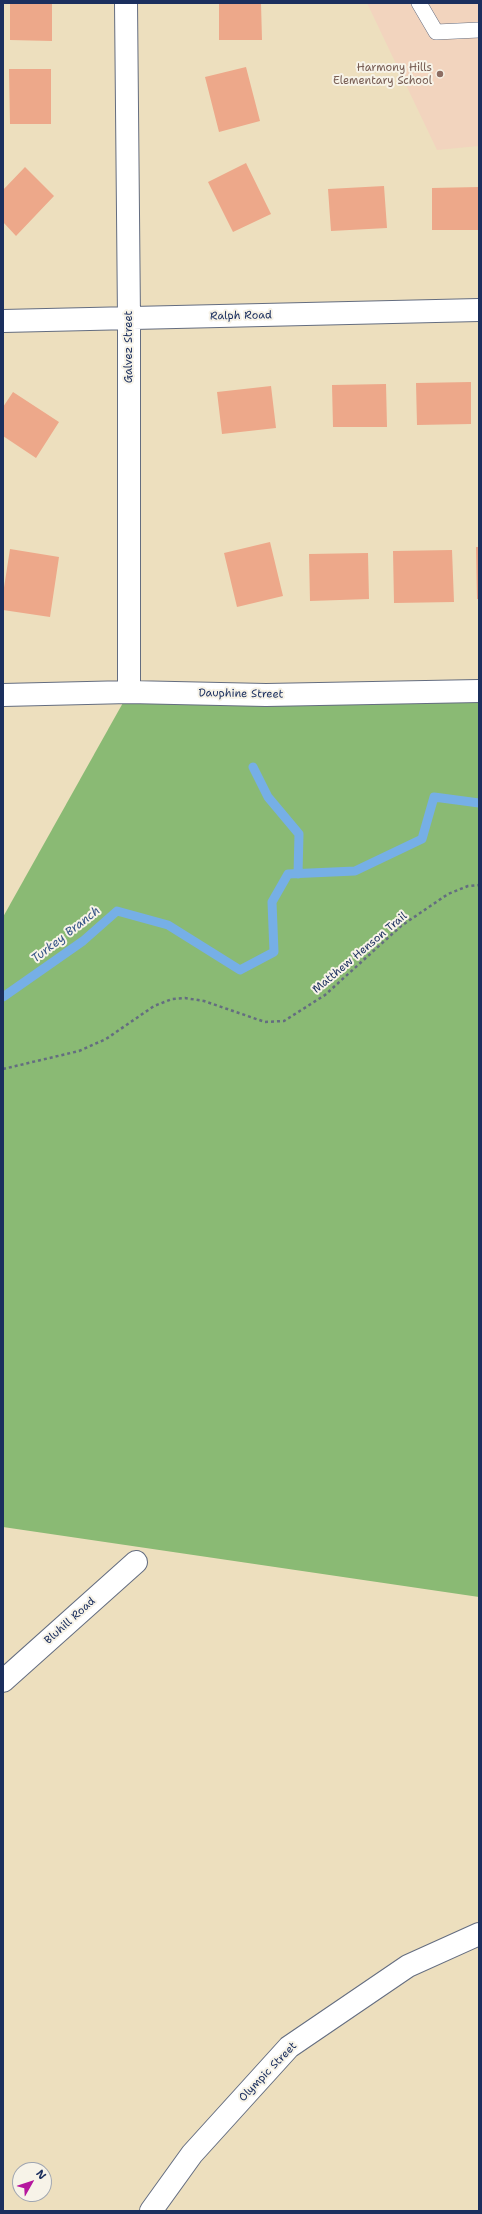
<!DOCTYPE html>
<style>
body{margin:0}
#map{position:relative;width:482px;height:2214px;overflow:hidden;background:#eddfbe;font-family:"Shantell Sans",sans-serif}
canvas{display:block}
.frame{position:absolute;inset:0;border:4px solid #1b2f5e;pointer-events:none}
.north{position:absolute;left:12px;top:2162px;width:40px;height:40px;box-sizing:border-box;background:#f7f3e8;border:1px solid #9fa5b1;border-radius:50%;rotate:51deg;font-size:11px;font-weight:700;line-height:16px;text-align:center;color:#1b2f5e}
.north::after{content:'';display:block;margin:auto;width:14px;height:18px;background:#b5179e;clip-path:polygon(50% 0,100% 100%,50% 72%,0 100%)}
</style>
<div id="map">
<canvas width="482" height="2214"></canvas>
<div class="frame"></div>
<div class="north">N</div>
</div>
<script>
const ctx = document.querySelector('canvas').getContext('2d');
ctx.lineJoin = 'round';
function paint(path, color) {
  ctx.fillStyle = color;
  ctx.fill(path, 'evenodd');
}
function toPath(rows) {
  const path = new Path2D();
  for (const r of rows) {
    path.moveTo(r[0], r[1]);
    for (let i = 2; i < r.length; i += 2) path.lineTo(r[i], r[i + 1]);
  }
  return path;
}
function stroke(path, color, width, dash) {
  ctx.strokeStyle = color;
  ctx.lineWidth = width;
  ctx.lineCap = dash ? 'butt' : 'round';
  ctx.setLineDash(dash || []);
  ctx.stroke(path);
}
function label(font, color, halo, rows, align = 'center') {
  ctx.font = font + ' "Shantell Sans",sans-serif';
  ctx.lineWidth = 4;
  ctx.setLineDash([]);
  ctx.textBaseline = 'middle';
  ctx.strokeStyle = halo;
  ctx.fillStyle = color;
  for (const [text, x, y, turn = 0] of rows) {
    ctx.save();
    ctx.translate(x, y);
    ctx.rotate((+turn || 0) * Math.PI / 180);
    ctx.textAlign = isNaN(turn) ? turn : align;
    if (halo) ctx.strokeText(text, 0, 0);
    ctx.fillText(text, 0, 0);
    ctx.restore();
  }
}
paint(toPath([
 [367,3,479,3,479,146,437,150]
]), '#f2d4be');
paint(toPath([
 [479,691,479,1597,3,1527,3,917,129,692]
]), '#8aba74');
stroke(toPath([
 [253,767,268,797,299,834,298,874],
 [3,997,83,941,117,911,168,925,240,970,274,952,272,902,288,874,355,871,422,839,434,797,479,803]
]), '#76afe6', 9);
paint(toPath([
 [10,3,52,3,52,41,10,40],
 [219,3,261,3,262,40,219,40],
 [246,67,260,121,219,132,205,77],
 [9,69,51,69,51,124,10,124],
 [246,163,271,214,233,232,208,182],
 [25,167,54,196,16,236,3,222,3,190],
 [384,186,387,228,331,231,328,189],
 [479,187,479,230,432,230,432,188],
 [471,382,471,424,417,425,416,383],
 [386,384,387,427,333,427,332,385],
 [271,386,276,428,222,434,217,392],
 [13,392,59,422,36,458,3,436,3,407],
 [270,542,283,596,237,607,224,553],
 [476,547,479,547,479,599,477,599],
 [10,549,59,557,50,617,3,610,3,594],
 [452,550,454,602,394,603,393,551],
 [368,553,369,599,310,601,309,554]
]), '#eda88a');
const lane = toPath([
 [419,3,436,32,479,30]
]);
const street = toPath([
 [126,3,129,319,129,692],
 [3,321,479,310],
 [3,695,129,692,266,695,479,691],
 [3,1681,136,1562],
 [151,2211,192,2154,289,2047,408,1966,479,1934]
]);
stroke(lane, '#646d80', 16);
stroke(street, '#646d80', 24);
stroke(toPath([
 [3,1069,79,1051,106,1039,154,1006,172,999,185,998,204,1001,265,1022,284,1021,325,995,401,926,448,894,468,886,479,885]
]), '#646d80', 2.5, [3, 3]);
stroke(lane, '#fff', 15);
stroke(street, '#fff', 22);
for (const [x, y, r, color] of [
 [440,74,4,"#8d6e63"]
]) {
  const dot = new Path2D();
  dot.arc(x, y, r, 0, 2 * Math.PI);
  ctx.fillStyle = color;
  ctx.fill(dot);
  stroke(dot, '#f7f3e8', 1.5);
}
label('11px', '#785e54', '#f7f3e8', [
 ["Harmony Hills",432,68],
 ["Elementary School",432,81]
], 'right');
label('11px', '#1b2f5e', '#f7f3e8', [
 ["Ralph Road",241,316,-1],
 ["Galvez Street",129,347,-90],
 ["Dauphine Street",241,694,1],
 ["Matthew Henson Trail",360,953,-40],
 ["Bluhill Road",70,1621,-42],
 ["Olympic Street",268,2072,-46]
]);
label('italic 12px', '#365587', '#f7f3e8', [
 ["Turkey Branch",66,935,-38]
]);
</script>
